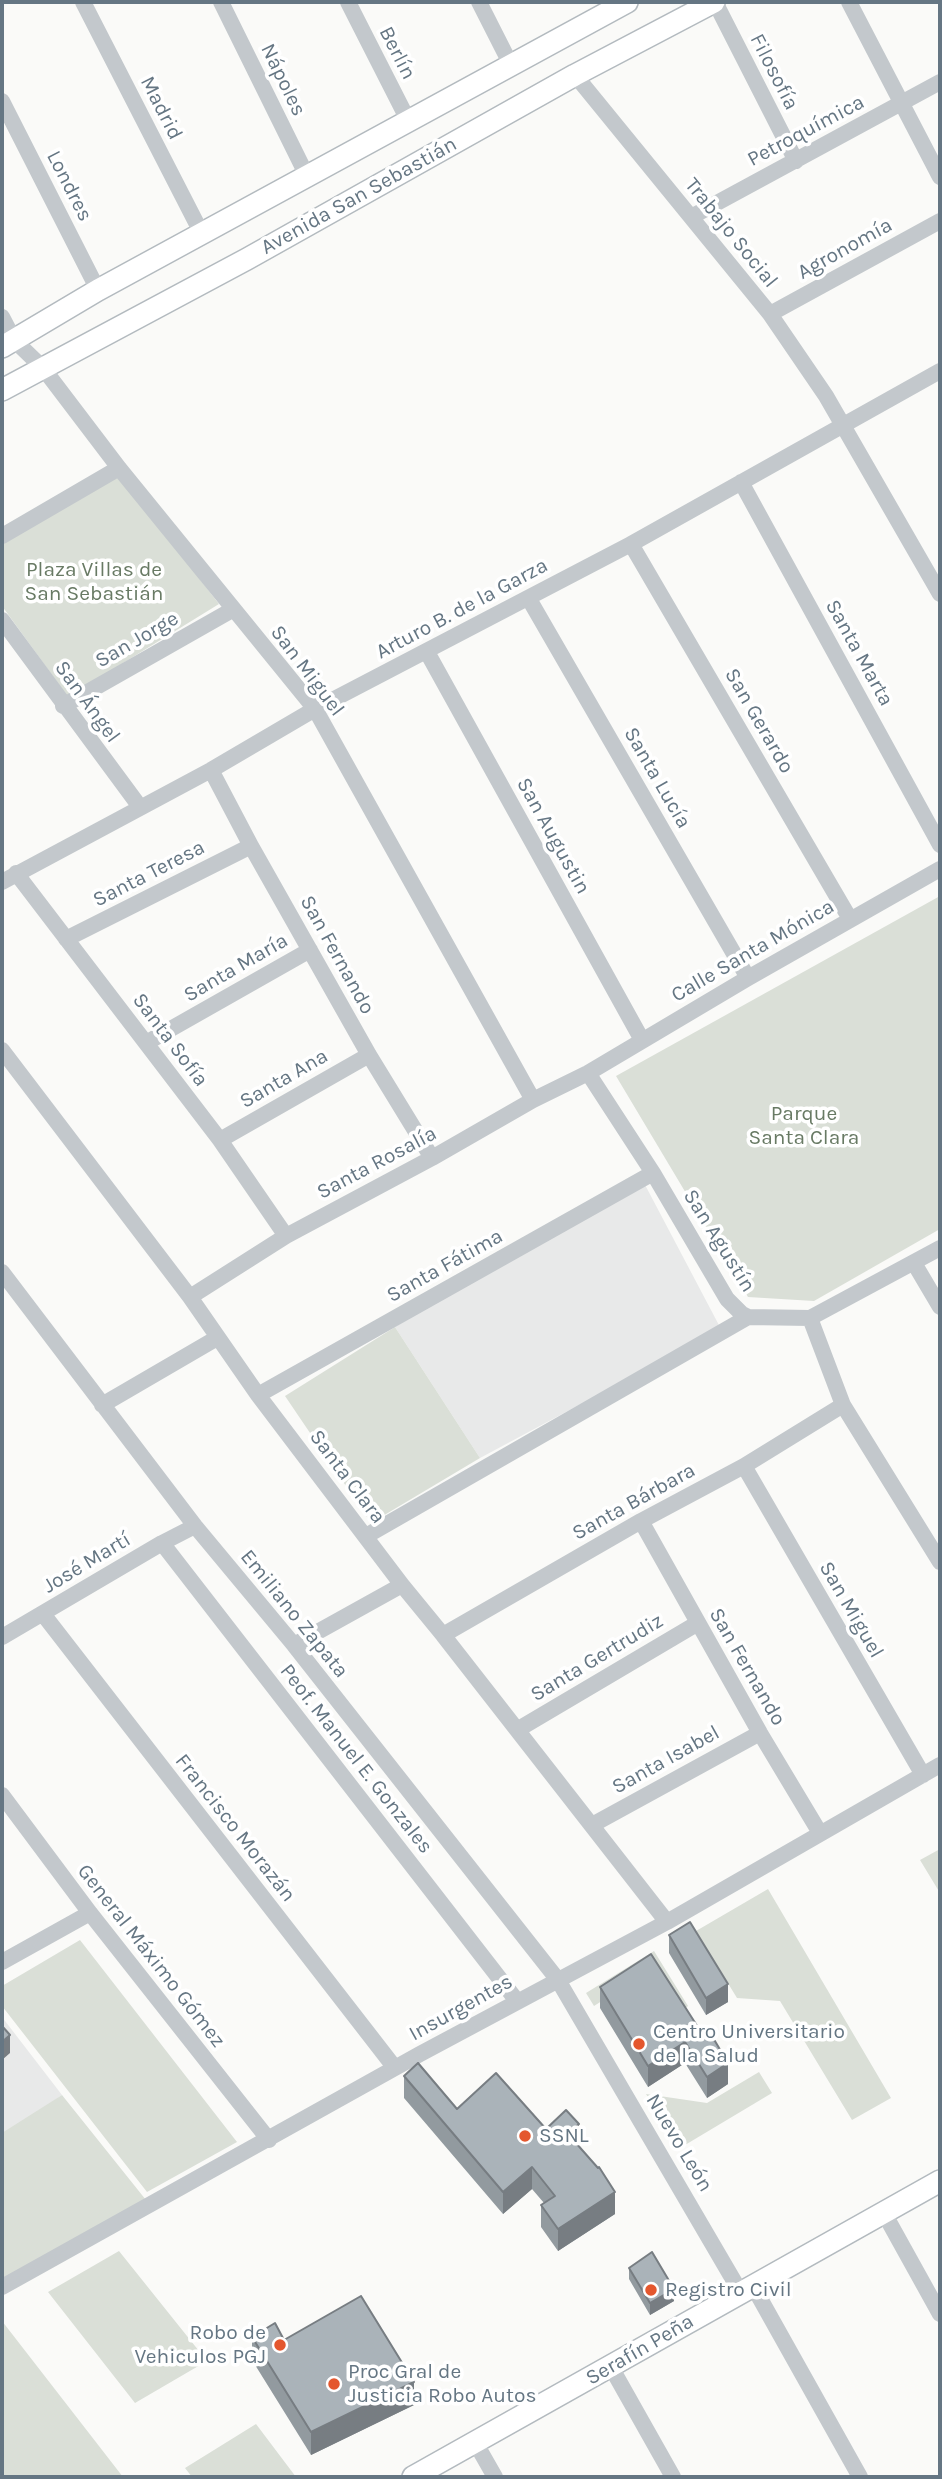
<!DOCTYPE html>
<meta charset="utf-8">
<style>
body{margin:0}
#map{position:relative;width:942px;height:2479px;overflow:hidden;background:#fafaf8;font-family:Karla,sans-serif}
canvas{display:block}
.frame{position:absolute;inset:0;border:4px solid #657683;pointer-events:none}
</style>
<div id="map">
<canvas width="942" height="2479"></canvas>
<div class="frame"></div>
</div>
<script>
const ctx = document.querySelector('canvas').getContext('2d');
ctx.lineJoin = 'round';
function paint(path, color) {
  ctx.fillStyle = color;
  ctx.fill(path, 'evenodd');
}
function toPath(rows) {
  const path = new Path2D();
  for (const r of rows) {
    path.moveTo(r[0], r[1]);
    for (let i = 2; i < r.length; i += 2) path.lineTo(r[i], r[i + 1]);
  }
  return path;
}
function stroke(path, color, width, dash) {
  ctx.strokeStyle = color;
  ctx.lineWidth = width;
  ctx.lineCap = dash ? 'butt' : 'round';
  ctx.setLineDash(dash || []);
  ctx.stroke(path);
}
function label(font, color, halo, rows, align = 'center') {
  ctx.font = font + ' Karla,sans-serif';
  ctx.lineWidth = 7;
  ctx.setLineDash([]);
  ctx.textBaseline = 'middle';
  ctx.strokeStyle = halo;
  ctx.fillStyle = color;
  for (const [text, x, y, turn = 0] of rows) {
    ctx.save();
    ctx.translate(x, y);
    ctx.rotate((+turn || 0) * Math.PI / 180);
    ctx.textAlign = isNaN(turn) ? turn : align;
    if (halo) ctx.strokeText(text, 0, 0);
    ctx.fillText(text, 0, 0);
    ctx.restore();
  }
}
paint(toPath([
 [643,1181,721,1329,480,1458,395,1327],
 [2,2017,62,2095,2,2138]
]), '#e8e9e9');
paint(toPath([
 [118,473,219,604,68,697,2,606,2,540],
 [940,896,940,1229,814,1301,748,1297,616,1076],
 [395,1327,480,1458,371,1523,285,1396],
 [940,1849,940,1893,920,1860],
 [768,1889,891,2098,852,2120,780,2001,737,1998,696,1931],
 [80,1940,237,2142,147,2192,2,2006,2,1986],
 [654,1951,688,2006,681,2012,650,1970,594,2006,586,1993],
 [759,2072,772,2093,680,2148,646,2094,707,2103],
 [62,2095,146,2200,2,2279,2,2133],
 [119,2251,207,2361,135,2403,48,2292],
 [2,2321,123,2477,2,2477],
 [256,2424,296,2477,192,2477,185,2468]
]), '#dadfd7');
const secondary = toPath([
 [2,347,98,290,627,2],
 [2,390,247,259,575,75,714,2],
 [413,2477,940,2181]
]);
stroke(secondary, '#b3babf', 24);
stroke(toPath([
 [83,2,202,234],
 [221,2,308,178],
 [348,2,409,122],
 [479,2,512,67],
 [715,2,796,161],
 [849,2,940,177],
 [575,75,770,314,826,396,940,594],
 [2,101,98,290],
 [691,217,940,82],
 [770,314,940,221],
 [2,317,14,340,43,368,119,468,315,709,533,1100],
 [741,482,940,845],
 [2,536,119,468],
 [631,544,850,919],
 [529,599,748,978],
 [2,620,140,807],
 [427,652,642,1040],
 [63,706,232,610],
 [211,770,251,846,369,1055,432,1158],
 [16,873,220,1140,286,1236],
 [2,882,211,770,315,709,631,544,940,371],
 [66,939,251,846],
 [146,1043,310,950],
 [2,1050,190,1297,258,1395,402,1585,443,1635,667,1922],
 [588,1073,653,1173,727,1299,742,1314,748,1317,810,1318,940,1248],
 [220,1140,369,1055],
 [914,1263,940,1307],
 [2,1272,195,1526,294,1645,558,1980,741,2293],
 [190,1297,286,1236,432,1158,533,1100,588,1073,748,978,940,869],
 [810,1318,843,1405,940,1562],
 [258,1395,653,1173],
 [102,1405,217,1338],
 [744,1466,923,1775],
 [641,1521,760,1733,820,1833],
 [366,1536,748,1317],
 [162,1543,517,2001],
 [43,1614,395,2068],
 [443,1635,641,1521,744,1466,843,1405],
 [2,1637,162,1543,195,1526],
 [294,1645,402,1585],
 [517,1730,698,1623],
 [2,1795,90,1913,269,2140],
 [592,1825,760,1733],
 [2,1962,90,1913],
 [884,2213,940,2314],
 [753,2286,860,2477],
 [2,2287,420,2054,667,1922,940,1765],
 [611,2367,673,2477],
 [475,2442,495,2477]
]), '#c3c8cc', 16);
stroke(secondary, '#fff', 21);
paint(toPath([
 [669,1935,728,2002,706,2015,669,1953],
 [651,1954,728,2084,707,2098,685,2063,648,2087,600,2008,600,1987],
 [404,2076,457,2109,546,2129,579,2146,615,2214,558,2251,541,2227,541,2205,544,2203,532,2189,503,2214,404,2098],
 [629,2268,674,2301,650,2315,629,2279],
 [252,2337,284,2340,414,2405,311,2455,252,2360]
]), '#929a9f');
paint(toPath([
 [728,1984,728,2002,706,2015,706,1998],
 [10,2035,10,2053,2,2060,2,2042],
 [685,2042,685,2063,648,2087,648,2066],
 [728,2063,728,2084,707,2098,707,2077],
 [579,2124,579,2146,568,2134],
 [532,2167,532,2189,503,2214,503,2192],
 [615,2192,615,2214,558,2251,558,2229],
 [674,2289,674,2301,650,2315,650,2303],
 [414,2382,414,2405,311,2455,311,2432]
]), '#777d82');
const building = toPath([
 [690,1922,728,1984,706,1998,669,1935,690,1922],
 [651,1954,703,2035,709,2031,728,2063,707,2077,685,2042,648,2066,600,1987,651,1954],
 [2,2026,10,2035,2,2042,2,2026],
 [418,2063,457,2109,496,2073,546,2129,566,2110,579,2124,568,2134,598,2168,599,2167,615,2192,558,2229,541,2205,555,2196,532,2167,503,2192,404,2076,418,2063],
 [652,2252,674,2289,650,2303,629,2268,652,2252],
 [361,2296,414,2382,311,2432,252,2337,275,2323,284,2340,361,2296]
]);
paint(building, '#aab3b9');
stroke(building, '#777d82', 2);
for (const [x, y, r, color] of [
 [639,2044,7,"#e4572e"],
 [525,2136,7,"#e4572e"],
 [651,2290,7,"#e4572e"],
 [280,2345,7,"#e4572e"],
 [334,2384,7,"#e4572e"]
]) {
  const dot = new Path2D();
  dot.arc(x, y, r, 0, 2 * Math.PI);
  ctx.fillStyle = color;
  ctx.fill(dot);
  stroke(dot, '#fff', 2.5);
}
label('21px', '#657683', '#fff', [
 ["Berlín",397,53,63],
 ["Filosofía",774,72,63],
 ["Nápoles",283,80,64],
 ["Madrid",161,108,63],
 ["Petroquímica",806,131,-28],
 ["Londres",69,186,63],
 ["Avenida San Sebastián",359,196,-29],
 ["Trabajo Social",731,233,51],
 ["Agronomía",845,249,-29],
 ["Arturo B. de la Garza",462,609,-28],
 ["San Jorge",137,640,-30],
 ["Santa Marta",859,653,61],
 ["San Miguel",307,671,53],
 ["San Ángel",87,702,54],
 ["San Gerardo",759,721,60],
 ["Santa Lucía",657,778,60],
 ["San Augustin",553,836,61],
 ["Santa Teresa",149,874,-27],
 ["Calle Santa Mónica",753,951,-30],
 ["San Fernando",337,955,61],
 ["Santa María",236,968,-30],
 ["Santa Sofía",170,1040,53],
 ["Santa Ana",284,1079,-30],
 ["Santa Rosalía",377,1163,-28],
 ["San Agustín",719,1241,58],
 ["Santa Fátima",445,1266,-29],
 ["Santa Clara",347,1477,53],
 ["Santa Bárbara",634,1502,-29],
 ["José Martí",87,1563,-31],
 ["San Miguel",851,1610,60],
 ["Emiliano Zapata",294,1614,51],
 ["Santa Gertrudiz",597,1658,-31],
 ["San Fernando",747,1667,60],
 ["Peof. Manuel E. Gonzales",356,1759,52],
 ["Santa Isabel",666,1760,-29],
 ["Francisco Morazán",235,1828,52],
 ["General Máximo Gómez",151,1956,52],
 ["Insurgentes",461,2008,-29],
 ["Nuevo León",679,2143,59],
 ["Serafín Peña",640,2350,-30]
]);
label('21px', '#687a64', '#fff', [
 ["Plaza Villas de",94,570],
 ["San Sebastián",94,594],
 ["Parque",804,1114],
 ["Santa Clara",804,1138]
]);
label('21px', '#657683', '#fff', [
 ["Centro Universitario",653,2032],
 ["de la Salud",653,2056],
 ["SSNL",539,2136],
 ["Registro Civil",665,2290],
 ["Robo de",266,2333,"right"],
 ["Vehiculos PGJ",266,2357,"right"],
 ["Proc Gral de",348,2372],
 ["Justicia Robo Autos",348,2396]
], 'left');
</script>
